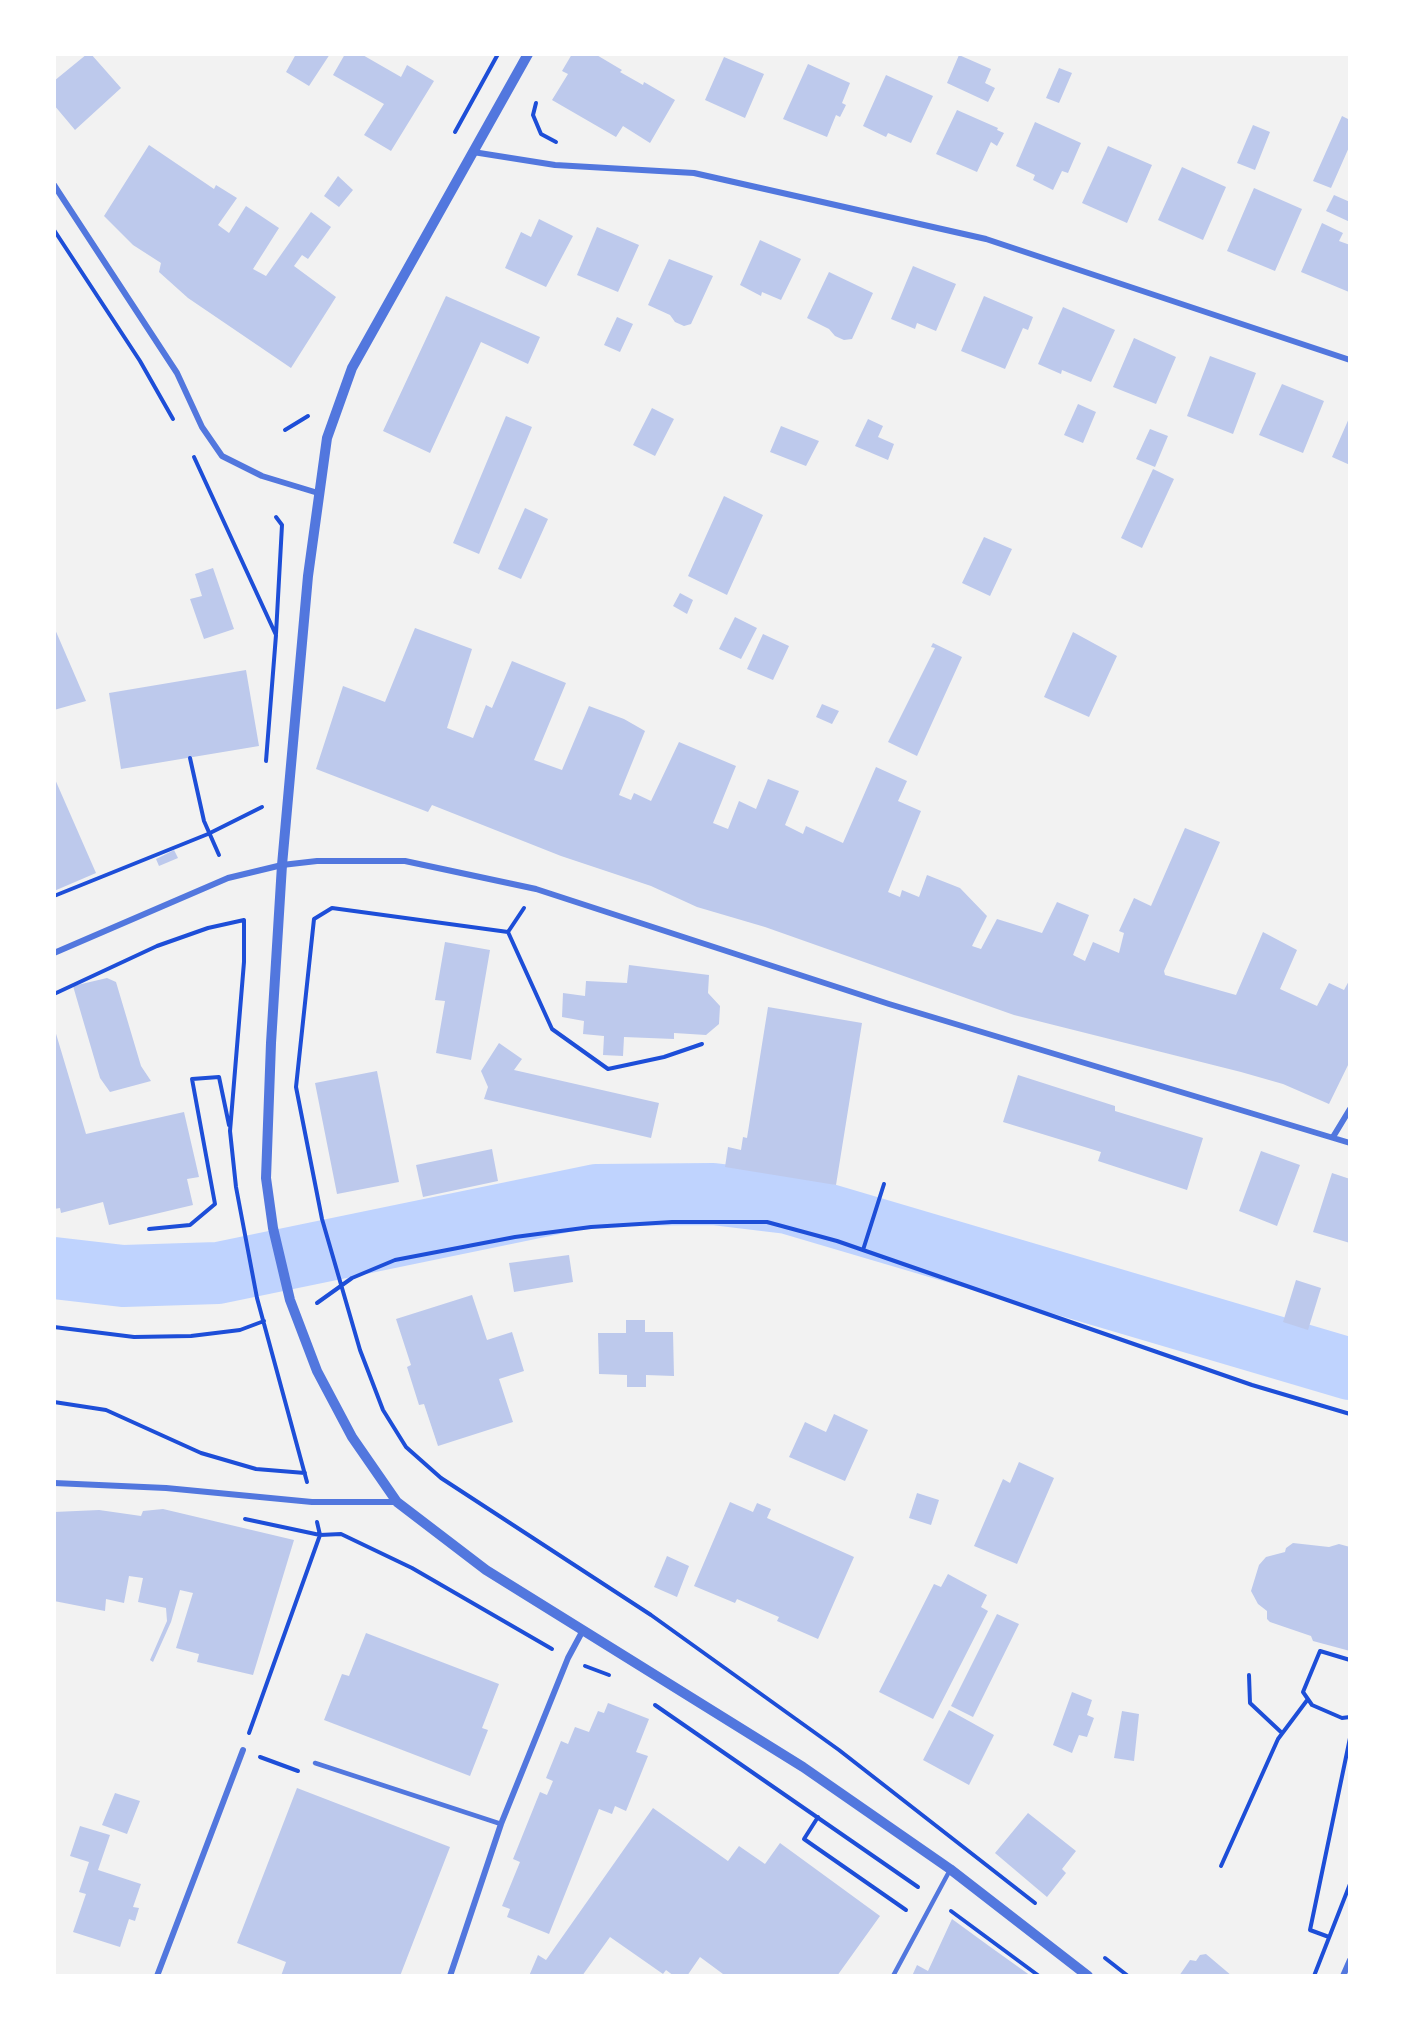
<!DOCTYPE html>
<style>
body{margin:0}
#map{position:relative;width:1404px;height:2030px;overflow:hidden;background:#f2f2f2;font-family:"IBM Plex Serif",serif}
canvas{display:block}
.frame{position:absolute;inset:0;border:56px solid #fff;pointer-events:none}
</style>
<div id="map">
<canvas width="1404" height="2030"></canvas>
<div class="frame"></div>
</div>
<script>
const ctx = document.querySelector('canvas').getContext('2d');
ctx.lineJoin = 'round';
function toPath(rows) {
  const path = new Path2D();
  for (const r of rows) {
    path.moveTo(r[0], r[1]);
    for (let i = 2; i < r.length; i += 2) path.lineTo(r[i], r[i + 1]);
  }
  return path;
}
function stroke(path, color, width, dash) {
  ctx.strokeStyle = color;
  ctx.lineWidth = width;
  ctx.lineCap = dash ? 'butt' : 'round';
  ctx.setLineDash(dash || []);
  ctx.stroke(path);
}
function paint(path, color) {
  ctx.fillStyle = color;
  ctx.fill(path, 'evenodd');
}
stroke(toPath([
 [54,1268,123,1276,218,1273,596,1195,713,1194,788,1203,1350,1369]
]), '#bfd3fe', 62);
paint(toPath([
 [87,54,91,54,121,88,75,130,54,105,54,81],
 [296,54,330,54,309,86,286,72],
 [345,54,361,54,401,77,407,65,434,81,391,151,364,135,384,104,333,75],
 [572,54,595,54,622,70,620,72,643,85,644,82,675,100,650,143,623,126,616,137,552,100,568,74,562,71],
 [959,55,991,69,985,83,995,88,988,102,947,83],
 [724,57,764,74,745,118,705,100],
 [808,64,850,83,842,103,846,105,840,117,836,115,827,137,783,119],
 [1059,68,1072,73,1059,103,1046,98],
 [886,75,933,96,911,143,888,133,886,137,863,126],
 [957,110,998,128,997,130,1004,133,997,146,991,142,977,172,936,154],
 [1342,116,1350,120,1350,145,1331,188,1313,181],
 [1035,122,1081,143,1068,173,1062,171,1053,190,1033,180,1035,175,1016,166],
 [1253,125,1270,132,1255,170,1237,163],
 [149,145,214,189,216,185,237,198,218,225,229,233,246,206,279,228,253,269,266,276,311,212,331,227,308,259,302,255,294,266,336,297,291,368,188,298,159,272,161,263,133,245,104,216],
 [1108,146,1152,165,1127,223,1082,203],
 [1182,167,1226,187,1203,240,1158,220],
 [338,176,353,190,339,207,324,196],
 [1254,188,1302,209,1275,271,1227,251],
 [1334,195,1350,202,1350,222,1326,211],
 [539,219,573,236,546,287,505,268,521,232,531,237],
 [1322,223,1343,233,1339,241,1350,245,1349,292,1301,272],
 [597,227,639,245,618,292,577,275],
 [760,240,801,259,781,300,762,292,761,296,740,285],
 [669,259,713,276,691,324,684,326,675,322,670,315,648,305],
 [913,266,956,284,936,331,917,323,915,329,891,319],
 [829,272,873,293,852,339,844,340,835,336,829,329,807,318],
 [446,296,540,337,528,364,481,342,430,453,383,431],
 [984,296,1033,317,1028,330,1023,328,1005,369,961,351],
 [1063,307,1115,330,1091,382,1062,370,1061,374,1038,364],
 [617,317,633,324,620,352,604,345],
 [1134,338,1176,357,1156,404,1113,387],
 [1210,356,1256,373,1233,434,1187,416],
 [1282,384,1324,401,1303,453,1259,435],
 [1078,404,1096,412,1083,443,1064,435],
 [652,408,674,419,655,456,633,445],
 [506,416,532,427,479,554,453,543],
 [1350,416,1350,465,1332,457],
 [868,419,883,426,878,437,894,444,888,460,855,446],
 [781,426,819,441,806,466,770,452],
 [1150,429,1168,436,1155,467,1136,459],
 [1153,469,1174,479,1142,548,1121,538],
 [724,496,763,515,727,595,688,576],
 [525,508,548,519,521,579,498,569],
 [984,537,1012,549,990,596,962,583],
 [213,568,234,629,204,639,190,599,202,596,195,574],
 [680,593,693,600,687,614,673,606],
 [735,617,757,628,741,659,719,649],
 [54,627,86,701,54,710],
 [415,628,472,649,447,728,473,738,486,705,492,708,512,661,566,683,534,760,562,770,589,706,624,719,645,731,619,795,631,800,634,793,651,801,679,742,736,766,713,823,728,829,739,801,756,809,768,779,799,791,785,825,803,834,806,826,843,843,876,767,907,781,898,801,921,811,888,892,900,897,902,890,919,897,927,875,960,888,987,916,972,946,981,949,997,919,1042,933,1057,902,1089,915,1073,955,1085,961,1093,942,1119,953,1124,933,1119,931,1134,898,1151,906,1185,828,1220,842,1164,971,1165,975,1236,995,1263,932,1297,950,1280,989,1317,1006,1329,983,1344,990,1350,979,1350,1061,1329,1104,1283,1084,1241,1072,1014,1015,765,927,697,907,651,886,561,856,432,805,428,812,316,769,343,686,385,702],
 [1073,632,1117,656,1089,717,1044,697],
 [763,634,789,646,773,680,747,669],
 [933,643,962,657,917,756,888,742,935,648,931,647],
 [246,670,259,746,121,769,109,693],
 [822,704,839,711,832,724,816,717],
 [54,777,96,873,54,891],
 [174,850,178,858,159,866,156,859],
 [445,942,490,950,471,1060,436,1053,445,1001,435,1000],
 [629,965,709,975,708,993,720,1006,719,1024,706,1035,674,1033,674,1039,624,1037,623,1056,603,1055,604,1036,583,1034,584,1021,562,1017,563,993,585,996,586,981,627,983],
 [107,978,116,982,141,1066,151,1081,110,1092,100,1078,73,986],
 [768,1007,862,1023,836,1185,725,1167,728,1147,741,1150,743,1137,747,1138],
 [54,1027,86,1134,184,1112,199,1177,187,1179,193,1205,109,1225,103,1202,61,1213,60,1208,54,1209],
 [499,1043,522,1059,514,1070,659,1103,651,1138,484,1099,488,1087,481,1071],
 [377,1071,399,1182,337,1194,315,1083],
 [1018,1075,1115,1106,1115,1111,1203,1138,1187,1190,1098,1161,1101,1152,1003,1122],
 [492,1149,498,1181,423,1197,416,1165],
 [1261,1151,1300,1165,1277,1226,1239,1211],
 [1332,1173,1350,1179,1350,1243,1313,1232],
 [569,1255,573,1282,514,1292,509,1263],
 [1296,1280,1321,1288,1308,1330,1283,1322],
 [472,1295,487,1340,512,1332,524,1371,499,1379,513,1422,438,1446,424,1404,419,1405,407,1367,411,1365,396,1319],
 [626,1320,645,1320,645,1332,673,1332,674,1376,646,1375,646,1387,627,1387,627,1375,599,1374,598,1333,626,1333],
 [834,1414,868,1430,845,1481,789,1457,805,1422,826,1432],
 [1019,1462,1054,1478,1017,1564,974,1546,1003,1479,1010,1483],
 [917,1493,939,1500,931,1525,909,1518],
 [730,1502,753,1512,757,1503,771,1509,767,1518,854,1557,818,1639,777,1621,779,1617,737,1599,735,1603,694,1586],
 [163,1509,294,1540,253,1675,197,1662,199,1654,176,1648,193,1593,180,1590,171,1622,153,1662,150,1660,167,1621,166,1608,138,1602,143,1578,129,1576,124,1603,106,1599,105,1611,54,1601,54,1512,99,1510,141,1516,143,1511],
 [1293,1543,1329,1547,1339,1544,1350,1547,1350,1651,1313,1641,1311,1636,1270,1622,1267,1619,1267,1611,1258,1604,1251,1591,1259,1565,1266,1557,1285,1552,1286,1548],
 [667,1556,689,1566,677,1597,654,1587],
 [948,1574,987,1595,981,1607,988,1611,933,1719,879,1692,934,1584,941,1587],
 [997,1614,1019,1624,973,1717,951,1706],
 [366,1633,499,1684,482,1728,488,1730,470,1776,324,1720,342,1674,349,1676],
 [1072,1692,1092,1700,1087,1715,1094,1718,1087,1737,1079,1735,1072,1753,1053,1745],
 [608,1703,649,1719,636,1752,648,1756,626,1811,615,1806,612,1814,599,1809,549,1934,507,1917,510,1909,502,1906,520,1862,513,1859,540,1792,547,1795,553,1781,546,1778,561,1741,568,1744,575,1727,589,1732,598,1711,604,1713],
 [949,1710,994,1735,969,1785,923,1760],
 [1122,1711,1139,1714,1134,1761,1114,1758],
 [297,1788,450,1847,400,1976,281,1976,286,1962,237,1943],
 [115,1793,140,1801,127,1834,102,1825],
 [653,1808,728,1861,739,1846,765,1864,780,1843,880,1916,837,1976,722,1976,723,1974,700,1957,687,1976,674,1976,666,1970,663,1974,610,1937,582,1976,529,1976,538,1955,546,1960],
 [1028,1813,1076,1851,1062,1869,1066,1873,1047,1897,995,1853],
 [80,1826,110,1835,98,1870,141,1884,133,1907,139,1908,135,1921,129,1919,120,1947,73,1932,86,1894,79,1892,89,1862,70,1856],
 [952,1919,989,1946,1031,1976,912,1976,917,1965,928,1971],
 [1206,1954,1232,1976,1179,1976,1190,1960,1196,1961,1200,1955]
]), '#bdc9ec');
stroke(toPath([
 [536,103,533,115,541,134,556,142],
 [455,132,498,54],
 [54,230,140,361,173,419],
 [285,430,308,416],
 [194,457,276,635,266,761],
 [276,517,282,525,276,634],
 [190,758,204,821,219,855],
 [54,896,208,834,262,807],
 [508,932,332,908,314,919,296,1087,322,1219,360,1350,383,1410,406,1447,441,1478,651,1615,839,1750,1035,1903],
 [508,932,552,1029,608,1069,664,1057,702,1044],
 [508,932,524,908],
 [54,994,157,946,208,928,244,920,244,962,230,1131,236,1187,257,1298,307,1482],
 [149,1229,190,1225,215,1204,192,1079,219,1077,229,1125],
 [863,1250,884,1184],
 [317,1303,352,1278,395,1260,515,1237,591,1227,672,1222,767,1222,837,1241,1252,1385,1350,1414],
 [54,1327,134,1337,191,1336,240,1330,264,1321],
 [54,1402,106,1410,201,1453,256,1469,305,1473],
 [245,1519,320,1535,341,1534,412,1568,552,1649],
 [1350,1660,1320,1651,1303,1692,1312,1705,1342,1718,1350,1717],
 [585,1666,609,1675],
 [1249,1675,1250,1703,1282,1733],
 [655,1705,918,1887],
 [249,1733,320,1535,317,1522],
 [260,1757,298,1771],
 [818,1817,804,1839,906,1910],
 [1221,1866,1278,1739,1308,1699],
 [951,1911,1039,1976],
 [1329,1937,1310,1930,1350,1738],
 [1105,1958,1128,1976],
 [1314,1976,1350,1884]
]), '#1d4ed8', 4);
stroke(toPath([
 [315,1763,501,1824],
 [893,1976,950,1870]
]), '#5277de', 4.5);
stroke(toPath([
 [473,152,555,165,694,173,986,239,1350,360],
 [54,185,177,373,202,427,222,456,262,476,318,493],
 [54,953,228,878,282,865,317,861,405,861,536,889,889,1004,1350,1143],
 [1333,1137,1350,1109],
 [54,1483,166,1488,312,1502,397,1502],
 [157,1976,243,1750],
 [450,1976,501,1824,568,1658,582,1632],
 [1343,1976,1350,1960]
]), '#5277de', 6);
stroke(toPath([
 [528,54,352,368,327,438,308,576,282,865,271,1043,266,1178,273,1228,290,1300,317,1371,352,1437,397,1502,486,1570,803,1767,950,1869,1088,1976]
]), '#5277de', 10);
</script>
